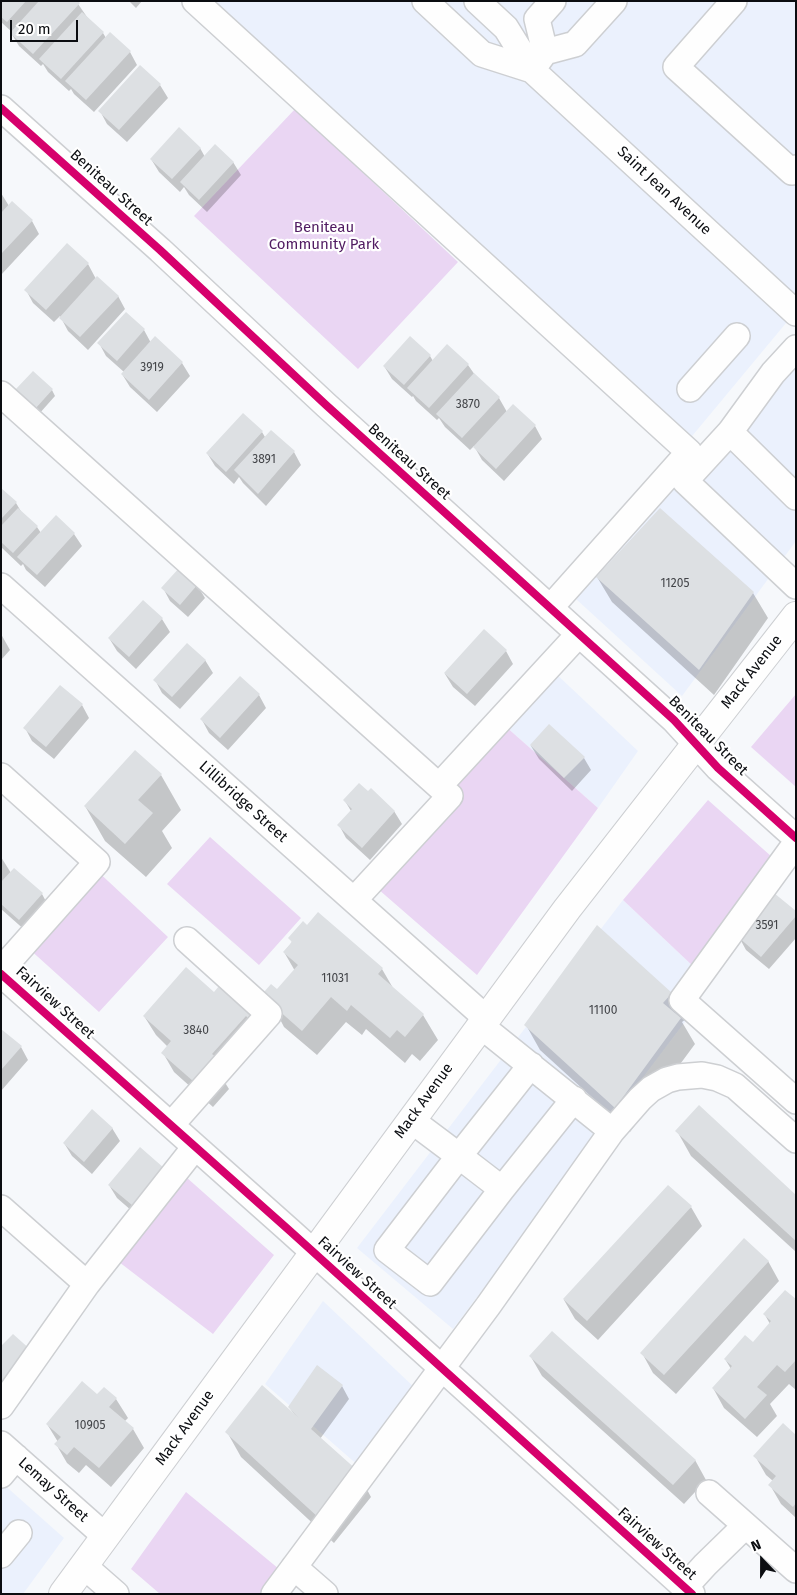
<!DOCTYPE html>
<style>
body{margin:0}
#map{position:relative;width:797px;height:1595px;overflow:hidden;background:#f6f8fb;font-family:"Fira Sans",sans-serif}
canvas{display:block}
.frame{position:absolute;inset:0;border:2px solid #0b0d11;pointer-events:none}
.north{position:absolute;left:737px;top:1535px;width:50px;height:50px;-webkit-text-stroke:4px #fff;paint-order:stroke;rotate:338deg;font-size:14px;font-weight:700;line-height:20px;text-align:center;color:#0b0d11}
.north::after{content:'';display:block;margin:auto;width:18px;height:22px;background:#0b0d11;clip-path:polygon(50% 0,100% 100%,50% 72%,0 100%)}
.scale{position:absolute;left:10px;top:20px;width:68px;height:22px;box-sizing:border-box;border:2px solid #0b0d11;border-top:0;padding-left:6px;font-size:15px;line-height:18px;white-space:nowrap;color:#0b0d11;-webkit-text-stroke:4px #fff;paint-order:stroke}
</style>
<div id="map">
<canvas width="797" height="1595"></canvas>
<div class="frame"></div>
<div class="north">N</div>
<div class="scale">20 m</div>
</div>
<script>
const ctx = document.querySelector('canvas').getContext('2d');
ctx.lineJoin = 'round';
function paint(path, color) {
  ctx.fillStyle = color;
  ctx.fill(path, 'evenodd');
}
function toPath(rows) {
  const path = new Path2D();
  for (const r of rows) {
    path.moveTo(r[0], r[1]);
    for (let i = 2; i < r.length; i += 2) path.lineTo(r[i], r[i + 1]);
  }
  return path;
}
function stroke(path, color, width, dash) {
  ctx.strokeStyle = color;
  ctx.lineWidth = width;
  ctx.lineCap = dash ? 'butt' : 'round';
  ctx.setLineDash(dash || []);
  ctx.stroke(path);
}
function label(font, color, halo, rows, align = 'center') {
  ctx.font = font + ' "Fira Sans",sans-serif';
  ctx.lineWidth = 4.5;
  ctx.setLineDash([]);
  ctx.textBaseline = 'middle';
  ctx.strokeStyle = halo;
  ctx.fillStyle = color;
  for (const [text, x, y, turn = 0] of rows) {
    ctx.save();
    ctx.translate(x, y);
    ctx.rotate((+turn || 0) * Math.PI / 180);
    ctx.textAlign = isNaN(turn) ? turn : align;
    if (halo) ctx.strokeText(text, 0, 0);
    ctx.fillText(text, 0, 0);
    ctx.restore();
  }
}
paint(toPath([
 [203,1,796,1,796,311,688,441],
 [787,363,796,370,796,541,682,696,576,599],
 [552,670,638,751,598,808,504,725],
 [623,900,696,969,689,1019,684,1023,453,1329,357,1248],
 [323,1301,415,1388,360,1467,265,1384],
 [1,1482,64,1538,23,1594,1,1594]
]), '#ebf1fd');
paint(toPath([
 [295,109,458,262,358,369,194,216],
 [796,694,796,787,751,747],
 [504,725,598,808,477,975,378,889,439,798],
 [708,800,772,857,696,969,623,900],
 [210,837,301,918,259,965,167,884],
 [93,867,168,937,99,1012,27,947],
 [186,1177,274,1255,213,1334,119,1262],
 [186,1492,279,1569,260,1594,160,1594,131,1569]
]), '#ead6f3');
paint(toPath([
 [1,1,76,1,87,17,103,33,106,38,130,52,137,65,94,112,74,94,71,89,69,91,48,72,43,64,41,66,19,46,11,33,12,32,1,22],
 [129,1,142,1,136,8],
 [160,85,168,98,127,142,107,124,100,111],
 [200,148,205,157,233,162,241,175,207,212,189,195,184,187,180,192,159,172,151,159],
 [1,193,9,206,32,221,39,234,1,275],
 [88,264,96,279,118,296,125,309,88,350,68,331,60,316,54,322,33,303,26,290],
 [126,313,144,330,151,343,156,338,182,363,190,376,157,412,130,387,122,374,124,372,106,356,99,343],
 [410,338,430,356,433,361,447,346,468,365,475,375,499,398,507,412,535,426,542,439,504,481,482,460,474,446,470,450,445,427,439,418,437,420,416,401,413,396,412,397,392,379,384,366],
 [52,390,55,396,39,414,20,397],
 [262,432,265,437,294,452,301,465,266,506,243,483,239,477,234,484,215,466,207,453],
 [1,490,16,503,22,513,37,527,41,533,74,534,82,546,45,587,26,570,23,564,21,566,1,547],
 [597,577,753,593,768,618,714,695,612,602],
 [197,585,205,598,188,617,170,601,163,588],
 [143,602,162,619,170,632,136,669,117,651,109,638],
 [1,634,10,650,1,660],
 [506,651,513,664,475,706,453,687,445,674],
 [205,660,213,673,180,709,162,693,155,680],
 [240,678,259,695,266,708,228,750,209,733,202,720],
 [82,705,89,718,54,759,32,741,25,728],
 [531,746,584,758,591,770,572,791,539,759],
 [161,775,181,810,162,831,172,848,146,877,105,841,85,806],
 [345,801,394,811,402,824,370,860,346,838,339,825,351,811],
 [1,857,11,873,42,894,49,907,27,932,1,909],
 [796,913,796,938,769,969,746,950,739,937],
 [290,938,382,969,393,988,423,1015,438,1040,420,1061,412,1054,405,1063,366,1029,362,1035,346,1022,317,1055,284,1027,266,992,277,991,295,971,284,952,292,942],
 [671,993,686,1019,682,1022,695,1044,630,1132,540,1050,526,1025],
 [214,994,269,1031,224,1081,229,1089,213,1107,174,1072,163,1053,168,1047,156,1035,144,1016],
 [1,1031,21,1047,28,1060,1,1091],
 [112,1128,120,1141,92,1174,72,1156,64,1143],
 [677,1131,796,1196,796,1252,691,1156],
 [163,1169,140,1218,117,1198,109,1185],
 [691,1207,702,1226,598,1340,575,1319,564,1300],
 [768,1261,779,1281,676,1394,653,1373,642,1353],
 [796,1301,796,1390,789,1384,770,1404,777,1416,757,1437,724,1408,713,1388,731,1369,725,1359,753,1344,770,1324,765,1315],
 [531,1357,695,1460,706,1480,684,1504,542,1376],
 [342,1386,349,1399,320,1439,357,1471,371,1497,334,1543,241,1457,227,1432,294,1414,289,1407],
 [104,1388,116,1399,128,1418,124,1422,133,1429,144,1448,111,1487,86,1465,79,1473,67,1463,56,1444,58,1442,47,1424,98,1396],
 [796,1436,796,1518,781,1504,770,1485,773,1481,766,1475,755,1456]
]), '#0003');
paint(toPath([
 [1,1,26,1,7,22,1,17],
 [39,1,78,1,80,3,33,54,10,33],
 [82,12,104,32,61,79,39,59],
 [110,32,131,51,86,100,65,81],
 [140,65,161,84,119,130,98,111],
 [179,127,201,148,172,179,150,159],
 [215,144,234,162,199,200,180,182],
 [12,201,33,220,1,254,1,213],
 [67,243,89,263,46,310,24,290],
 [97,276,119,296,80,337,59,318],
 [126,312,145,329,117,361,97,343],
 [155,336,183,362,149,400,121,374],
 [410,336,431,355,404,385,383,366],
 [447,344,469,364,429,408,407,388],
 [33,371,53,389,35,409,15,390],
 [474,373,500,397,462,438,436,414],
 [513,404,536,425,496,469,473,447],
 [243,413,263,431,226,472,206,453],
 [271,430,295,451,258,494,234,470],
 [1,488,17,502,1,519],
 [18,508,38,526,13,553,1,542,1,526],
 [660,508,754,592,699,670,596,577],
 [56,515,75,533,37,575,17,557],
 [180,567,198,584,180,605,161,588],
 [143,600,163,618,129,657,108,638],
 [484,629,507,650,467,694,444,673],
 [187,643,206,660,172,697,153,680],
 [240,676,260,694,220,738,200,719],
 [60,685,83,704,46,747,23,728],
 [549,724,585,757,564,778,530,745],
 [135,750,162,774,138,800,153,813,125,844,84,806],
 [359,783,368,791,371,788,395,811,362,848,337,825,352,809,343,800],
 [14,868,43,893,19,920,1,904,1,882],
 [774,893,796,911,796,916,761,957,737,936],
 [318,912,383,968,378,974,424,1014,405,1037,397,1030,390,1038,351,1005,347,1011,331,997,302,1031,268,1001,271,998,264,992,271,984,277,989,298,965,283,952,292,942,288,938,303,921,307,925],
 [597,925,672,993,663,1003,681,1018,615,1108,524,1025],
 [186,967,214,992,224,980,259,1011,250,1020,246,1016,212,1054,217,1058,201,1088,161,1053,171,1041,143,1016],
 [1,1029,22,1046,1,1070],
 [699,1105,796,1195,796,1241,675,1131],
 [92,1109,113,1128,84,1162,63,1143],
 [140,1147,164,1168,132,1205,108,1185],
 [668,1185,692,1206,587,1321,563,1299],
 [744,1238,769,1261,664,1375,640,1353],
 [785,1290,796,1299,796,1360,785,1372,777,1365,757,1387,767,1395,745,1419,712,1388,732,1366,724,1359,745,1335,753,1342,771,1321,763,1314],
 [552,1331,696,1460,673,1485,529,1356],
 [13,1334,32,1351,3,1382,1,1380,1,1346],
 [317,1365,343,1385,311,1429,358,1471,319,1518,225,1432,262,1385,299,1418,288,1407],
 [82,1381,97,1394,104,1387,117,1398,109,1407,134,1428,99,1468,74,1447,67,1455,54,1444,61,1437,46,1424],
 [783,1423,796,1435,796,1503,793,1507,768,1485,776,1476,753,1456]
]), '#dde0e3');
const minor = toPath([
 [195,1,689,452,550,608],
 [425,1,482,54,532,70],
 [477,1,506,28,532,70,796,313],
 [734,1,676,67,792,172,796,168],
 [545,52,537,19,553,1],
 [532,70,545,52,575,44,614,1],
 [1,108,160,250,326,405,674,720,718,768,796,838],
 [796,348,773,373,730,432,685,481,796,586],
 [690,389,737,336],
 [1,394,450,796,354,900],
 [730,432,796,497],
 [1,586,486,1018],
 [1,776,97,862,1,970],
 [439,786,579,634],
 [796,843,682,1000,796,1101],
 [1,974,290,1231,692,1594],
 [480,1025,612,1131],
 [411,1120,459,1156,531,1065],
 [171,1125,269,1014,187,940],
 [502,1189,430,1283,387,1250,459,1156,502,1189,574,1099],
 [1,1208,87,1284],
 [1,1406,87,1284,195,1147],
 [1,1444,105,1536],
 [1,1475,16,1457],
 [709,1493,796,1570],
 [1,1555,19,1533],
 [84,1566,116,1594],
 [294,1567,325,1594],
 [685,1587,705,1565,745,1526],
 [274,1594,488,1306,612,1131,640,1099,651,1089,667,1080,678,1077,702,1075,717,1078,735,1086,796,1140]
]);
const major = toPath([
 [63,1594,567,909,796,616]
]);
stroke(minor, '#cdcfd2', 28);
stroke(major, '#cdcfd2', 30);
stroke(minor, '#fefefe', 25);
stroke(major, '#fefefe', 28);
stroke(toPath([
 [1,108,160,250,326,405,674,720,718,768,796,838],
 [1,974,290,1231,692,1594]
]), '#d6006c', 8);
label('12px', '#424448', null, [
 ["3919",152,368],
 ["3870",468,405],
 ["3891",264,460],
 ["11205",675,584],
 ["3591",767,926],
 ["11031",335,979],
 ["11100",603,1011],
 ["3840",196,1031],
 ["10905",90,1426]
]);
label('15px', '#0b0d11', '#fff', [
 ["Beniteau Street",111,188,42],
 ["Saint Jean Avenue",664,191,43],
 ["Beniteau Street",409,462,42],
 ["Mack Avenue",752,672,-52],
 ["Beniteau Street",708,736,45],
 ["Lillibridge Street",243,802,42],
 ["Fairview Street",55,1003,42],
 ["Mack Avenue",424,1101,-54],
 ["Fairview Street",357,1273,42],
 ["Mack Avenue",185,1428,-54],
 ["Lemay Street",53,1490,42],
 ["Fairview Street",657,1544,42]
]);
label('15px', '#501b61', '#fff', [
 ["Beniteau",324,228],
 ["Community Park",324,245]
]);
</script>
